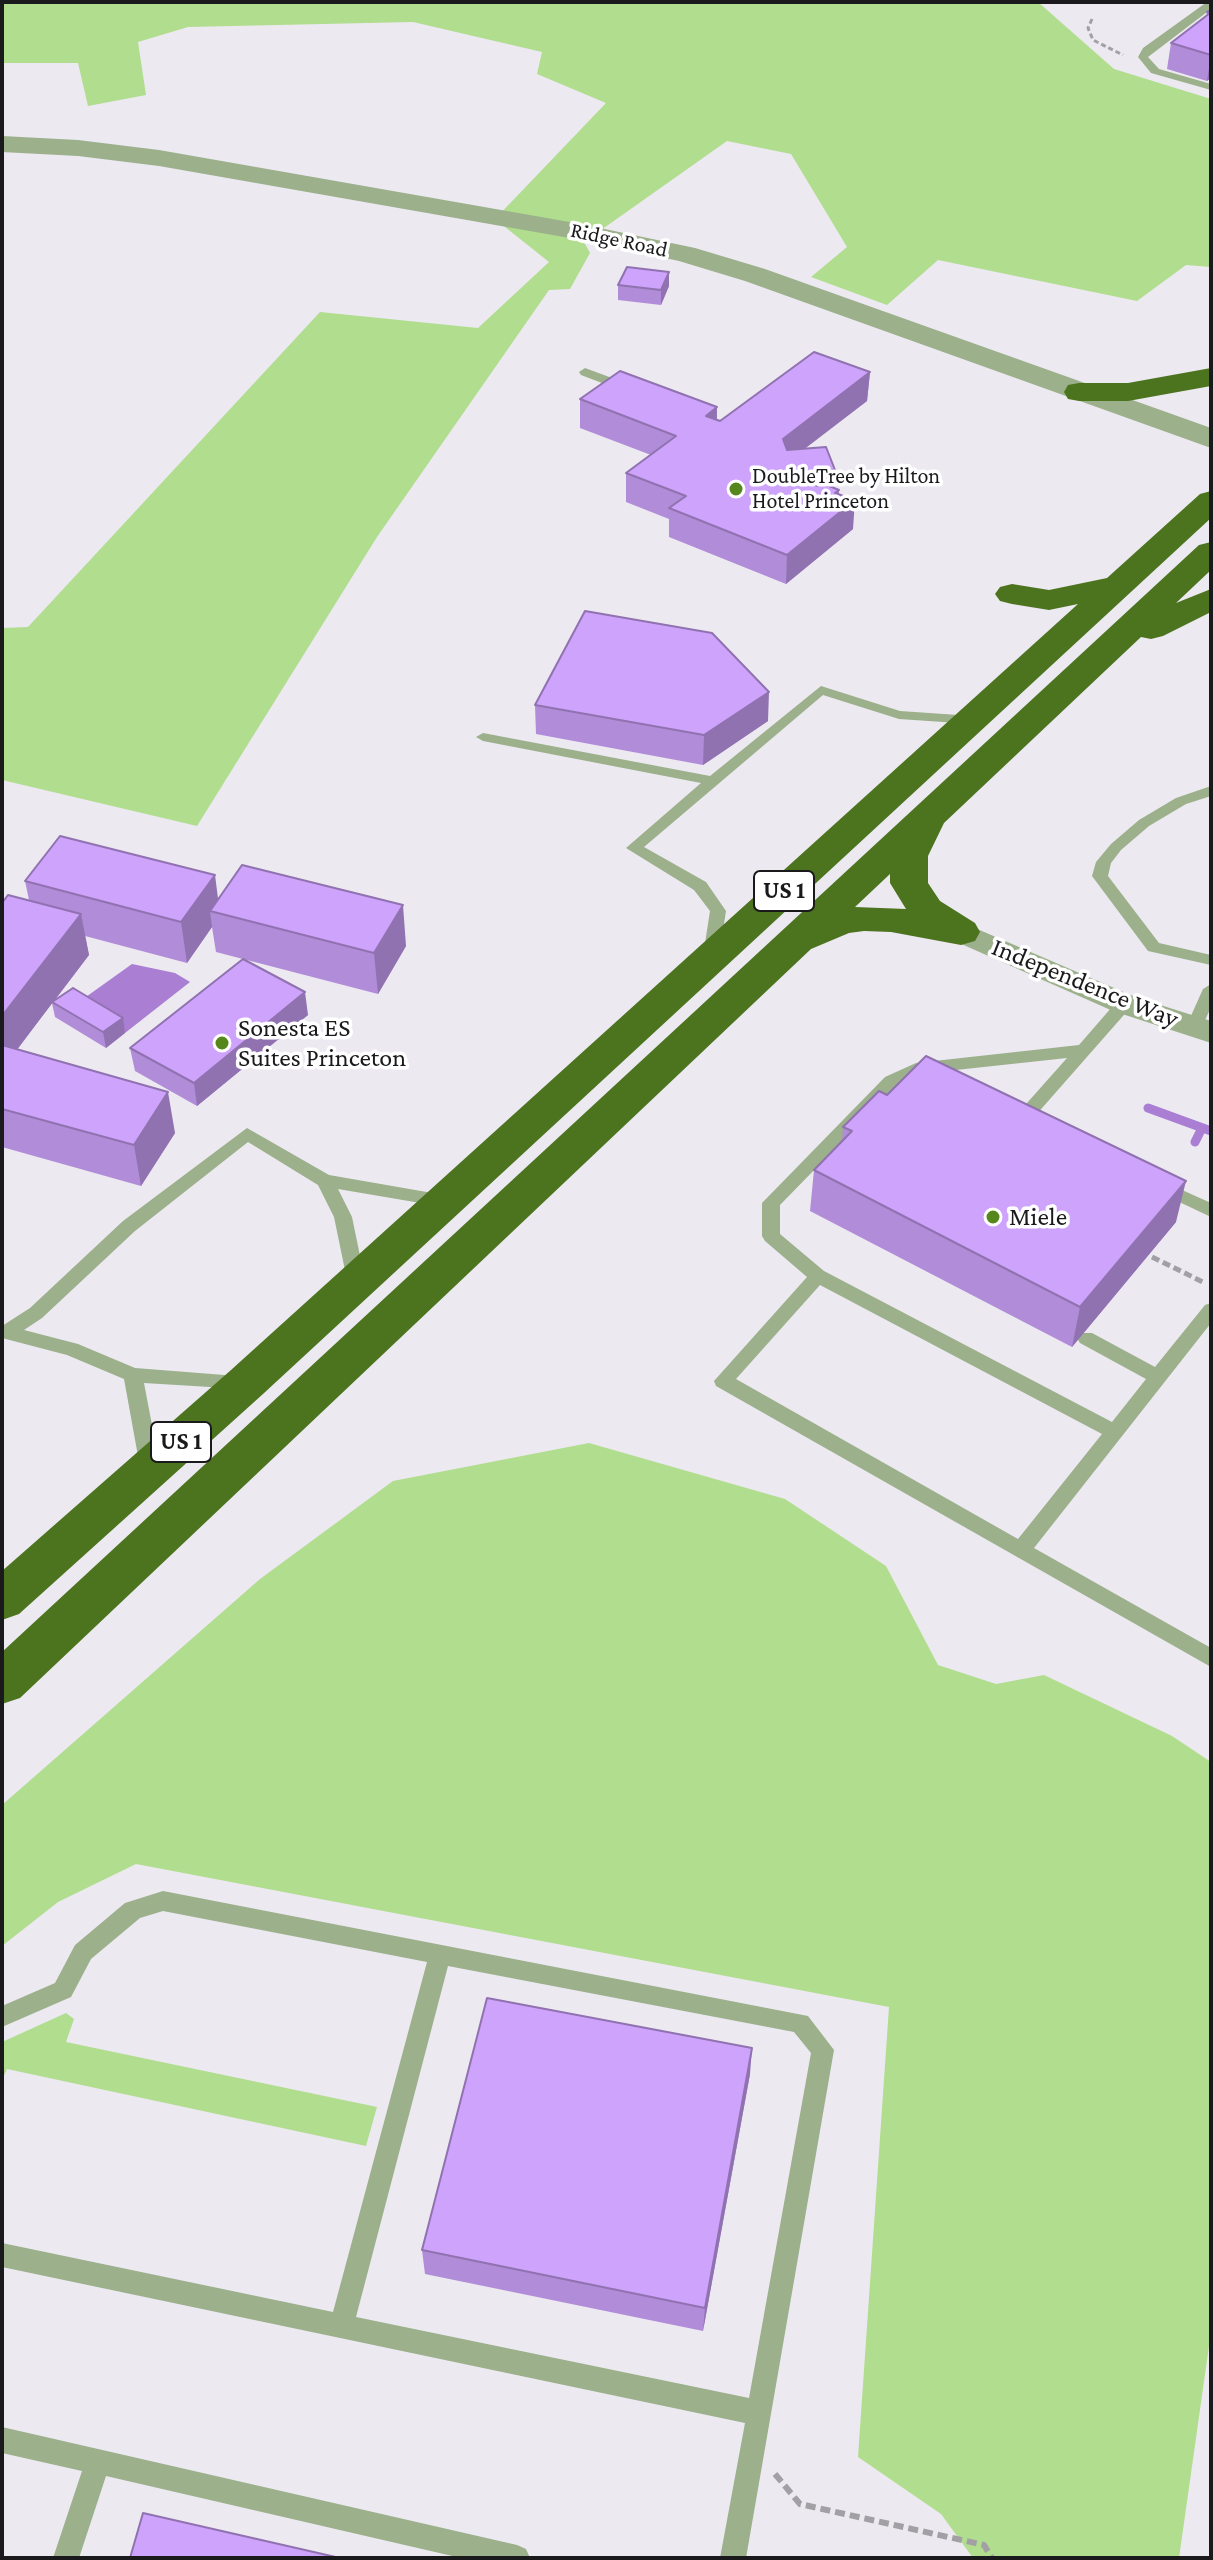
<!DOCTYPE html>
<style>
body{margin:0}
#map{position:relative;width:1213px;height:2560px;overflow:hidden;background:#ece9f1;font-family:"Crimson Pro",serif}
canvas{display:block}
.frame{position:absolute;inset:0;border:4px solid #1a191b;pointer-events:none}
</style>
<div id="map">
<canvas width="1213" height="2560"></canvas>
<div class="frame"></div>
</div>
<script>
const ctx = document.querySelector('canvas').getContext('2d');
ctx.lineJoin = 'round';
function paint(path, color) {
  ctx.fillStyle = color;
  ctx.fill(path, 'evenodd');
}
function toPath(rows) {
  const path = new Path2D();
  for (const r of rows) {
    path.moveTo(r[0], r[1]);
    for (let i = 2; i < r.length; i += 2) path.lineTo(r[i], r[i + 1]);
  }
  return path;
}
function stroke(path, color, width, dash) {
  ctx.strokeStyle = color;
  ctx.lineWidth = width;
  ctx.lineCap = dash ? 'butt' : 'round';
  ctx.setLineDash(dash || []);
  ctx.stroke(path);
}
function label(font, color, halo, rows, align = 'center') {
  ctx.font = font + ' "Crimson Pro",serif';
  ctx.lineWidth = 7;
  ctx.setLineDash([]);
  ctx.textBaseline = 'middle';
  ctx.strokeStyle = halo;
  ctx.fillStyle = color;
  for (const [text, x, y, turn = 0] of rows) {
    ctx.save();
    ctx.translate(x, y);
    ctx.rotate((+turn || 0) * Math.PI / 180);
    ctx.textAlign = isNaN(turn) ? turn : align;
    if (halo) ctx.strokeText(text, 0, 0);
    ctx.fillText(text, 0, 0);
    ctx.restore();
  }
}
paint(toPath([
 [2,2,1038,2,1114,69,1211,99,1211,267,1186,265,1137,301,938,260,887,305,811,277,847,247,791,154,727,141,584,242,590,253,570,289,549,290,377,537,197,826,2,780,2,628,28,627,320,312,478,328,549,262,495,219,606,103,537,74,542,52,413,22,188,27,138,42,146,95,88,106,78,63,2,63],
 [589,1443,785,1499,886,1566,938,1665,996,1684,1044,1675,1172,1736,1211,1762,1211,2332,1179,2558,973,2558,941,2514,858,2457,889,2007,136,1864,58,1902,2,1946,2,1805,260,1579,393,1481],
 [66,2013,74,2019,66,2042,377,2107,366,2146,7,2069,2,2080,2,2042]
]), '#b1dd8e');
paint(toPath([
 [132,964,175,973,190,982,125,1033,76,1004]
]), '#a97ed3');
stroke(toPath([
 [1148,1108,1211,1131],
 [1195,1142,1202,1128]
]), '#a97ed3', 9);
stroke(toPath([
 [1092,19,1088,28,1093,40,1123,55]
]), '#a2a0a5', 3, [5, 3]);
stroke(toPath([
 [1152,1257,1205,1283]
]), '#a2a0a5', 5, [8, 4]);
stroke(toPath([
 [775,2474,800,2504,984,2545,992,2558]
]), '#a2a0a5', 6, [10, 5]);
paint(toPath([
 [1207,2,1211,2,1211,9,1148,57,1159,69,1211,84,1211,90,1151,73,1138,57,1143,48,1207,2],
 [585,368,631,385,633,388,623,391,581,375,579,372,585,368],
 [821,686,900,711,973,716,980,720,973,724,899,719,823,695,644,847,706,882,726,911,719,956,711,961,703,956,710,911,694,890,626,848,701,783,483,741,476,737,483,733,710,776,821,686],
 [1211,786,1211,796,1186,804,1149,826,1121,850,1111,863,1108,876,1159,943,1211,955,1211,965,1148,951,1092,876,1096,862,1111,844,1139,820,1176,798,1211,786],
 [1211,984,1211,1007,1202,1027,1200,1031,1188,1031,1186,1027,1203,989,1211,984],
 [1124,999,1130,1000,1132,1004,1130,1008,1028,1124,1016,1124,1008,1117,1010,1113,1019,1112,1067,1058,919,1074,897,1085,780,1205,780,1234,824,1271,1112,1422,1146,1379,1080,1343,1077,1338,1080,1333,1092,1333,1155,1367,1205,1305,1211,1303,1211,1323,1034,1548,1211,1648,1211,1667,716,1386,714,1381,807,1277,765,1241,762,1236,762,1203,885,1077,916,1063,1079,1045,1118,1000,1124,999],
 [820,1285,1102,1434,1018,1539,736,1379,820,1285],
 [247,1128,329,1175,444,1195,453,1201,444,1207,338,1189,352,1217,365,1280,356,1287,347,1280,334,1217,318,1185,248,1142,135,1231,42,1318,24,1330,78,1344,135,1368,250,1377,252,1382,250,1387,243,1389,144,1383,160,1467,157,1472,150,1475,143,1472,140,1467,124,1379,67,1355,2,1338,2,1326,30,1308,123,1221,247,1128],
 [1162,1181,1211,1203,1211,1217,1156,1191,1153,1187,1156,1183,1162,1181],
 [163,1891,808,2016,834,2050,746,2558,720,2558,745,2423,2,2267,2,2243,333,2312,427,1962,163,1911,140,1918,91,1959,71,1997,2,2027,2,2006,55,1983,75,1945,125,1903,163,1891],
 [448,1966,794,2032,811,2053,749,2398,356,2317,448,1966],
 [2,2427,517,2545,526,2549,530,2558,461,2558,106,2476,79,2558,53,2558,82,2471,2,2453,2,2427]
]), '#9bb08b');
paint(toPath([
 [961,922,1135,997,1211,1021,1211,1043,1113,1011,950,939,946,932,950,925,961,922]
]), '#9bb08b');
paint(toPath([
 [2,136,78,140,159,150,581,224,695,248,765,269,1211,428,1211,448,745,281,679,261,581,240,159,166,78,156,2,152,2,136]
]), '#9bb08b');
paint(toPath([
 [1211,368,1211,386,1128,401,1079,401,1068,399,1064,392,1068,385,1079,383,1128,383,1211,368],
 [1211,491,1211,518,263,1394,19,1614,2,1620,2,1571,231,1370,1078,604,1049,610,1012,604,1000,601,995,594,1000,587,1012,584,1049,590,1107,578,1200,494,1211,491],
 [1211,542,1211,570,1176,603,1211,589,1211,612,1163,636,1151,639,1141,637,944,823,928,856,928,883,940,901,975,923,980,932,975,941,961,945,891,932,864,931,849,933,811,949,20,1698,2,1704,2,1652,1199,545,1211,542],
 [890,874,890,883,906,909,855,907,890,874]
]), '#4c741e');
paint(toPath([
 [1211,10,1211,78,1207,81,1167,69,1171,43,1206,16,1207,12],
 [618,285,669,286,661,305,618,300],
 [870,372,867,401,805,448,835,470,834,488,838,494,853,529,786,584,669,537,669,519,626,502,626,473,651,455,580,428,580,399,717,407,717,420,720,421],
 [535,705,768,721,703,765,536,734],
 [25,881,218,899,406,946,378,994,243,959,308,1015,197,1106,135,1071,130,1048,243,959,216,952,212,927,187,963,85,936,89,955,55,1000,125,1033,106,1048,55,1017,52,1003,17,1050,175,1133,141,1186,2,1147,2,903,29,900],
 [887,1095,1176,1222,1072,1347,810,1211,814,1170,842,1141,843,1127],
 [750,2074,703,2331,425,2274,422,2250]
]), '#b18cd8');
paint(toPath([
 [1211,55,1211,78,1207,81],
 [669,272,669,286,661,305,661,290],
 [870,372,867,401,781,467,783,439],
 [717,407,716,436,706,416],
 [839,490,837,515,855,500,853,529,786,584,787,555],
 [769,692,768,721,703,765,704,735],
 [215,875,220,914,210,911,212,927,187,963,181,922],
 [403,905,406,946,378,994,374,953],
 [81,914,89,955,2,1069,2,1016],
 [305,992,308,1015,197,1106,194,1083],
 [123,1018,125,1033,106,1048,103,1032],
 [168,1092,175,1133,141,1186,134,1145],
 [1186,1181,1176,1222,1072,1347,1080,1307],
 [752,2048,750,2074,703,2331,705,2308]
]), '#9072b0');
const building = toPath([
 [1211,10,1211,55,1171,43,1210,13,1207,12,1211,10],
 [627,267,669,272,661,290,618,285,627,267],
 [814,352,870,372,783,439,787,450,826,447,835,470,795,473,797,478,818,486,822,483,839,490,835,493,855,500,787,555,669,508,686,496,626,473,676,436,580,399,620,371,717,407,706,416,720,421,814,352],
 [585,611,712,633,769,692,704,735,535,705,585,611],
 [60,836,215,875,181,922,25,881,60,836],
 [242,865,403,905,374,953,210,911,242,865],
 [8,895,81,914,2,1016,2,903,8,895],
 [243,959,305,992,194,1083,130,1048,243,959],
 [73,988,123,1018,103,1032,52,1002,73,988],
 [2,1045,168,1092,134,1145,2,1109,2,1045],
 [926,1056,1186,1181,1080,1307,814,1170,852,1131,843,1127,879,1091,887,1095,926,1056],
 [487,1998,752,2048,705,2308,422,2250,487,1998],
 [143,2513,340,2558,130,2558,143,2513]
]);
paint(building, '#cea3fb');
stroke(building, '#9072b0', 2);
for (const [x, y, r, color] of [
 [736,489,8,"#55871c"],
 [222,1043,8,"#55871c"],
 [993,1217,8,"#55871c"]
]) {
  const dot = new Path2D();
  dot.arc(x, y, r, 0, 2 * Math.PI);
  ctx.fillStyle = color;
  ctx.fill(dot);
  stroke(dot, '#fff', 3);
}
label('22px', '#1a191b', '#fff', [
 ["Ridge Road",619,240,12]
]);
label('22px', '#1a191b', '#fff', [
 ["DoubleTree by Hilton",752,476],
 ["Hotel Princeton",752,501]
], 'left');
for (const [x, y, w] of [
 [784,891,60],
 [181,1442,60]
]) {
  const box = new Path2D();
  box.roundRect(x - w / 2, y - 20, w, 40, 6);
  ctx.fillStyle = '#fff';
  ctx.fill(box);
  stroke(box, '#1a191b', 2);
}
label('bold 24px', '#1a191b', null, [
 ["US 1",784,891],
 ["US 1",181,1442]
]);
label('26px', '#1a191b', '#fff', [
 ["Independence Way",1085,983,22]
]);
label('26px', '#1a191b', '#fff', [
 ["Sonesta ES",238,1028],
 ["Suites Princeton",238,1058],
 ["Miele",1009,1217]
], 'left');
</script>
